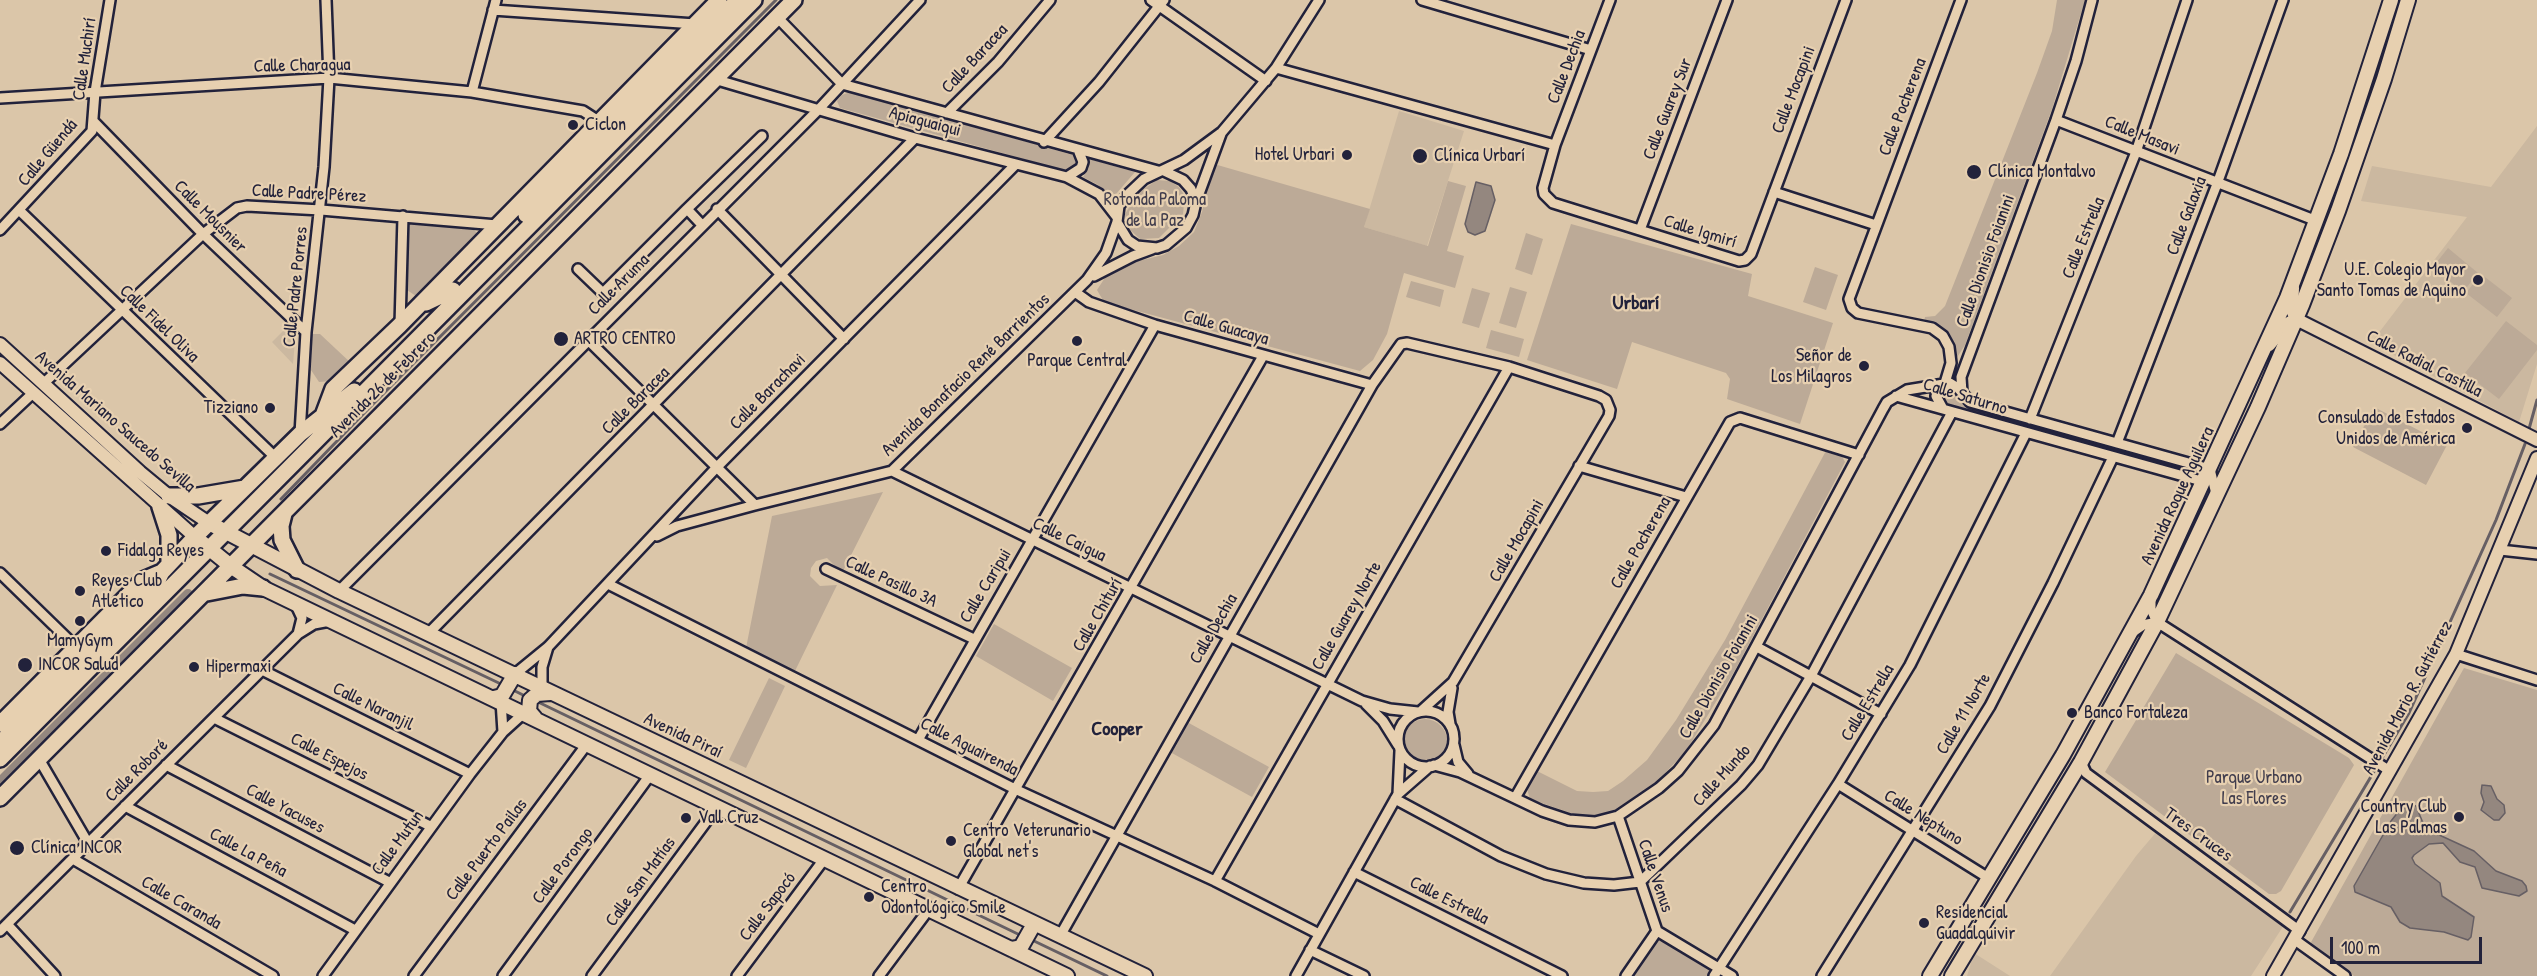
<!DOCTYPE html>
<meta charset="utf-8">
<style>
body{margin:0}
#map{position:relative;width:2537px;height:976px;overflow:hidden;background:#dbc6a9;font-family:"Patrick Hand",sans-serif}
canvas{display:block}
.scale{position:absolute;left:2330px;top:937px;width:152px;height:27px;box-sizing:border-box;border:3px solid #22223b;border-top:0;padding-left:8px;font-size:18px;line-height:21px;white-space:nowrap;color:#22223b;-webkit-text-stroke:4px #e7d0b0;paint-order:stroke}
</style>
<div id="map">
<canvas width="2537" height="976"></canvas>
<div class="scale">100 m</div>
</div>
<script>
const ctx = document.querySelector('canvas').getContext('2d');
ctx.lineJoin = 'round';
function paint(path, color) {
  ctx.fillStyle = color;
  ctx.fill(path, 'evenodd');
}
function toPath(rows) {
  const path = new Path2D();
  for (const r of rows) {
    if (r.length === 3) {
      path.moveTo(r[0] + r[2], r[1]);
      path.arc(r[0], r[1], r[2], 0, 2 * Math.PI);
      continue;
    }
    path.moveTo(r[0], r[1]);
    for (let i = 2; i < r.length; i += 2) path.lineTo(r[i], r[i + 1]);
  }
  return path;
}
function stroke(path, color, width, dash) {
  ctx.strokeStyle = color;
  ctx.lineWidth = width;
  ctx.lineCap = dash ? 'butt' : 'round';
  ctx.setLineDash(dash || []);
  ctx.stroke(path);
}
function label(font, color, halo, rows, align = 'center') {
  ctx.font = font + ' "Patrick Hand",sans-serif';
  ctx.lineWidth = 4.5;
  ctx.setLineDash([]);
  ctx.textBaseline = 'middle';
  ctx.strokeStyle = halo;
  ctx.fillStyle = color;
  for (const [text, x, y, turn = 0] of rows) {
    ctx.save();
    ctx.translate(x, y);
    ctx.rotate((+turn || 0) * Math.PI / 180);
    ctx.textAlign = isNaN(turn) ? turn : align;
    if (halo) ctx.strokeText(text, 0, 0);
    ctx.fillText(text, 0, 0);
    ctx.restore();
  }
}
paint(toPath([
 [1399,111,1464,131,1427,246,1364,227],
 [2537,126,2537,364,2519,422,2371,343,2467,217,2361,201,2372,166,2491,187],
 [284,330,295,340,293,364,272,342],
 [2158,830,2284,925,2251,976,2050,976,2136,856],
 [1974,953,2010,976,1967,976]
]), '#cbb8a0');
paint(toPath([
 [2057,0,2085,0,2052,109,1965,345,1956,359,1953,344,1946,332,1940,326,1924,322,1925,317,1935,316,1945,306,2037,73,2052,31],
 [850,92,1073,155,1077,161,1076,165,1067,171,840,108,837,101,842,95],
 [1089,159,1135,172,1110,201,1098,185,1083,177,1089,168],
 [1214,164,1370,209,1364,227,1428,246,1448,181,1466,186,1447,251,1464,256,1455,288,1404,273,1387,334,1373,360,1360,371,1104,302,1097,290,1106,276,1130,263,1163,255,1179,246,1194,232,1202,212],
 [1157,180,1170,181,1179,187,1185,196,1183,214,1159,238,1140,239,1127,227,1125,214,1138,193],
 [406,221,471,227,479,235,419,298,404,288],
 [1571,224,1752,274,1748,296,1833,323,1800,424,1727,399,1730,379,1726,373,1632,342,1617,389,1527,360],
 [1526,233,1543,239,1532,275,1515,269],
 [2448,248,2478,273,2463,292,2433,267],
 [1815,267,1838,275,1826,310,1803,302],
 [2481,274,2512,298,2497,317,2466,293],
 [1411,281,1444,290,1440,307,1406,297],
 [1510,287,1527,292,1516,328,1499,323],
 [1472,288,1490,293,1479,328,1462,323],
 [2506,321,2537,345,2537,350,2499,399,2465,373],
 [1491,330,1524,339,1519,357,1486,348],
 [312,334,320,334,352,364,332,381,319,382,311,370],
 [1950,387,1964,406,2190,469,1946,404,1941,395,1944,388],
 [2374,407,2447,445,2426,485,2353,447],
 [1828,447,1839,451,1845,462,1734,672,1686,751,1649,790,1620,811,1610,814,1579,816,1530,799,1527,789,1537,771,1577,791,1593,792,1608,791,1623,781,1647,760,1676,720,1725,640],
 [883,492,842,573,827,558,816,561,811,568,810,576,820,586,837,585,795,671,746,648,772,516],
 [994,624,1072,668,1053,701,976,656],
 [2176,653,2349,758,2354,765,2281,891,2276,894,2269,894,2105,772],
 [2464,668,2537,690,2537,976,2354,976,2310,944],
 [769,678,785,686,746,768,729,760],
 [1425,741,22],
 [1187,722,1269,767,1252,797,1170,752],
 [1659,941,1666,942,1712,970,1707,976,1632,976,1655,943]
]), '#bcaa97');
const water = toPath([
 [1476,182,1491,186,1495,200,1485,231,1475,235,1468,232,1465,224,1476,182],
 [2482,785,2491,786,2497,799,2504,805,2505,813,2499,820,2494,820,2481,810,2484,802,2481,793,2482,785],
 [2412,805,2416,806,2423,823,2435,833,2474,851,2496,871,2522,881,2526,886,2527,891,2519,896,2482,888,2475,867,2460,862,2443,843,2429,844,2414,855,2412,858,2415,864,2440,883,2442,896,2474,917,2471,937,2468,940,2444,932,2410,928,2400,922,2391,907,2355,892,2354,886,2391,821,2399,811,2412,805]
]);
paint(water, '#94877f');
stroke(water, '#665f64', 1.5);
stroke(toPath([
 [2529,429,2537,400],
 [281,499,369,408,776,0],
 [270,574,503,685],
 [513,690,525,696],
 [536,701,1022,936],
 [2290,912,2409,713,2496,520,2525,444],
 [1032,940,1107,976]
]), '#665f64', 3);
stroke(toPath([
 [0,782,188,594]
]), '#94877f', 10);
const minor = toPath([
 [1151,0,1266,81],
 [1422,0,1591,50],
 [1610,0,1555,145,1543,188,1544,194,1553,203,1739,261,1745,260,1751,254,1846,0],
 [493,10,695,24],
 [777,17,842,84,1158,171],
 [1276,68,1555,145],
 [714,79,915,138,1067,177,1099,194,1116,216],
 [472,92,496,0],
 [0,98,329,78,472,92,583,111,600,122],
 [947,113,998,62,1050,0],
 [2056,120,2317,221],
 [94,122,203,234,306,332],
 [1044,142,1099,82,1164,0],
 [1164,171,1183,180,1191,189,1196,202,1193,215,1186,228,1166,245,1157,248,1137,246,1128,240,1117,222,1119,206,1126,196,1144,179,1184,160,1222,132,1276,68,1319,0],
 [1067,177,1081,168,1083,162,1079,152],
 [1774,192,1876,225],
 [1196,202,1221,134],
 [717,209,844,339],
 [20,211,276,458],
 [702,225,687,209,762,136],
 [0,230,92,131,95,92,110,0],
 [1640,230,1727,0],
 [578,269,603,293,687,209],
 [1094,276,1133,256,1152,249],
 [1075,292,1089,302,1155,325,1372,385],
 [400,325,403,216],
 [588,340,755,505],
 [43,384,203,234,237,208,247,206,321,210,497,225],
 [1962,393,1961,377,2056,120,2076,61,2092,0],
 [1896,396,2205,482],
 [1943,409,1936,396,1945,383,1951,363,1949,347,1943,336,1932,328,1858,313,1852,308,1849,299,1961,0],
 [2030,419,2136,152,2187,0],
 [0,424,32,394],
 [300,434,306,332,324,167,329,78,326,0],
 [2117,443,2217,184,2283,0],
 [1579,466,1686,497],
 [892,471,1362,701,1390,709,1418,712],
 [657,536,677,526,755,505,892,471,1087,280,1106,253,1117,222],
 [2500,550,2537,554],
 [826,569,974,639],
 [0,573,76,647],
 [608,584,1017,790,1215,881,1319,934],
 [339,591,819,109,920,0],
 [2151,597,2151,609,2157,622,2390,771],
 [295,603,302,618,298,634],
 [2133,632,2143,625,2157,622],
 [428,634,915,138],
 [1757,647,1881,714],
 [2456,654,2537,680],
 [262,670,470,774],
 [515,674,548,647,717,467,1016,164],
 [542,689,542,667,548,647],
 [501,701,503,732],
 [1366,704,1383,721,1398,745],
 [1426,739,28],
 [214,718,430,826],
 [1450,724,1448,712,1452,688],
 [918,740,1155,325],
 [1454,745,1458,762,1468,774],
 [39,759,88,843],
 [2081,762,2086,773,2300,931],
 [166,765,389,882],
 [1434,765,1460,772,1542,811,1569,820,1595,822,1618,816,1659,788,1678,771,1714,725,1883,409,1887,402,1907,390,1950,383,1958,388,1970,402,2210,469,2216,494],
 [1838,784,1990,879],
 [1398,794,1400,751],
 [1515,798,1730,422,1740,418,1859,455],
 [1395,799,1501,856,1546,874,1584,883,1614,885,1640,882,1741,785,1758,765,1811,676,1952,412],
 [125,806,355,930],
 [1618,816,1657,931,1732,976],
 [73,859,273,976],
 [1354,872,1562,976],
 [1215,881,1509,367],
 [958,889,1263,356],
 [7,924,55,976],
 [0,931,298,634,314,624,330,621],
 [1060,936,1372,385,1401,344,1407,343,1509,367,1599,396,1606,400,1610,410,1609,416,1453,682,1421,711],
 [2295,940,2345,976],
 [1310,950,1364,976],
 [323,976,470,774,503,732,524,713],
 [414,976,587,744],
 [503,976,650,775],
 [592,976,717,807],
 [737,976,825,858],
 [879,976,929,909],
 [1296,976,1398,794,1430,766],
 [1626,976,1657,931],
 [1714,976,1838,784,1910,665,2026,433],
 [1822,976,1990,706,2053,583,2113,457]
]);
const tertiary = toPath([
 [2293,288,2292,310,2296,319,2537,440],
 [0,344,140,472,169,496,209,523],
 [2269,345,2287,324,2296,319],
 [0,363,195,537],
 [2273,976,2456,654,2537,458]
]);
const secondary = toPath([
 [209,523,339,591,1145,976],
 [195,537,232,567,263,588,1067,976],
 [494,698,502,696,515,674],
 [535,718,529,711,530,700,537,694,550,693],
 [1011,949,1021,947,1034,924],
 [1930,976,2063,755,2151,595,2287,298,2341,154,2391,0],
 [1952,976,2081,762,2157,622,2258,407,2302,305,2338,211,2384,79,2408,0]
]);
const primary = toPath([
 [526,215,738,0],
 [426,303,453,290],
 [324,413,333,389,400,325,719,0],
 [169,496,198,496,245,488],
 [160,507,169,535,169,564],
 [284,514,281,526,282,540,297,570],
 [207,593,243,586,263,588],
 [0,724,143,580,162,572],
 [0,743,153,590,162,572,195,537,300,434,354,391],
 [0,759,754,0],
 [0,798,794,0]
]);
stroke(minor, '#22223b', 14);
stroke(tertiary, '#22223b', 16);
stroke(secondary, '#22223b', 18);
stroke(primary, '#22223b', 20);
stroke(minor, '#e7d0b0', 9);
stroke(tertiary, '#e7d0b0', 12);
stroke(secondary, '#e7d0b0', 14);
stroke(primary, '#e7d0b0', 15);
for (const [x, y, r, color] of [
 [573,125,6,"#22223b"],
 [1347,155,6,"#22223b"],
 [1420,156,8,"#22223b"],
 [1974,172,8,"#22223b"],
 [2478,280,6,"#22223b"],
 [561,339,8,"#22223b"],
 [1077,341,6,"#22223b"],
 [1864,366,6,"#22223b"],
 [270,408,6,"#22223b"],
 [2467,428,6,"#22223b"],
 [106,551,6,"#22223b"],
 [80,591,6,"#22223b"],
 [80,621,6,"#22223b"],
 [25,665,8,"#22223b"],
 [194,667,6,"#22223b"],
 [2072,713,6,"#22223b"],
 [2459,817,6,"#22223b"],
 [686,818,6,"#22223b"],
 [951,841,6,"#22223b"],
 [17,848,8,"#22223b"],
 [869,897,6,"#22223b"],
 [1924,923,6,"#22223b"]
]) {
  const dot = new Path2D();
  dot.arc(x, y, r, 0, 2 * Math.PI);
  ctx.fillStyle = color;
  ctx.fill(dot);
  stroke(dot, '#e7d0b0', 2);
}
label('18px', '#22223b', '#e7d0b0', [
 ["Calle Muchirí",85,59,-82],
 ["Calle Baracea",975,59,-47],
 ["Calle Charagua",302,66,-1],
 ["Calle Dechia",1567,67,-69],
 ["Calle Mocapini",1794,90,-69],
 ["Calle Pocherena",1903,107,-69],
 ["Calle Guarey Sur",1668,109,-69],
 ["Apiaguaiqui",925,122,15],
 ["Calle Masavi",2142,136,22],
 ["Calle Güendá",48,153,-50],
 ["Calle Padre Pérez",309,194,3],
 ["Calle Galaxia",2187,216,-69],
 ["Calle Mousnier",210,217,45],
 ["Calle Igmirí",1700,232,17],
 ["Calle Estrella",2084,238,-68],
 ["Calle Dionisio Foianini",1986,261,-70],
 ["Calle Aruma",619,285,-45],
 ["Calle Padre Porres",296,287,-84],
 ["Calle Fidel Oliva",159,324,44],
 ["Calle Guacaya",1226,328,16],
 ["Calle Radial Castilla",2424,364,27],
 ["Avenida Bonafacio René Barrientos",966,375,-44],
 ["Avenida 26 de Febrero",383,385,-45],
 ["Calle Barachavi",768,392,-45],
 ["Calle Saturno",1965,397,17],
 ["Calle Baracea",636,401,-45],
 ["Avenida Mariano Saucedo Sevilla",115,422,41],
 ["Avenida Roque Aguilera",2178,496,-65],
 ["Calle Caigua",1069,540,26],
 ["Calle Mocapini",1517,541,-60],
 ["Calle Pocherena",1641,543,-60],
 ["Calle Pasillo 3A",891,582,25],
 ["Calle Caripui",986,586,-59],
 ["Calle Chiturí",1098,615,-60],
 ["Calle Guarey Norte",1347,616,-60],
 ["Calle Dechia",1214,629,-60],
 ["Calle Dionisio Foianini",1719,677,-60],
 ["Avenida Mario R. Gutiérrez",2408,698,-62],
 ["Calle Estrella",1868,703,-59],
 ["Calle Naranjil",373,707,26],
 ["Calle 11 Norte",1964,714,-60],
 ["Avenida Piraí",683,736,25],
 ["Calle Aguairenda",969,747,27],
 ["Calle Espejos",329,757,27],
 ["Calle Roboré",137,771,-45],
 ["Calle Mundo",1722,776,-48],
 ["Calle Yacuses",285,809,28],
 ["Calle Neptuno",1923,818,32],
 ["Tres Cruces",2198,835,36],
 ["Calle Mutun",398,843,-54],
 ["Calle Puerto Pailas",487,850,-53],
 ["Calle La Peña",248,853,28],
 ["Calle Porongo",563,866,-54],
 ["Calle Venus",1655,876,71],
 ["Calle San Matías",641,882,-54],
 ["Calle Estrella",1449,901,27],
 ["Calle Caranda",181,903,30],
 ["Calle Sapocó",768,907,-53]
]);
label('18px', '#22223b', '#e7d0b0', [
 ["Ciclon",585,125],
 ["Hotel Urbari",1335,155,"right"],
 ["Clínica Urbarí",1434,156],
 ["Clínica Montalvo",1988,172],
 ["U.E. Colegio Mayor",2466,270,"right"],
 ["Santo Tomas de Aquino",2466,291,"right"],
 ["ARTRO CENTRO",574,339],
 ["Señor de",1852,356,"right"],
 ["Los Milagros",1852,377,"right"],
 ["Parque Central",1077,361,"center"],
 ["Tizziano",258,408,"right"],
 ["Consulado de Estados",2455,418,"right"],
 ["Unidos de América",2455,439,"right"],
 ["Fidalga Reyes",118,551],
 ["Reyes Club",92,581],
 ["Atletico",92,602],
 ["MamyGym",80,641,"center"],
 ["INCOR Salud",38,665],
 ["Hipermaxi",206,667],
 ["Banco Fortaleza",2084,713],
 ["Country Club",2447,807,"right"],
 ["Las Palmas",2447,828,"right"],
 ["Vall Cruz",698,818],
 ["Centro Veterunario",963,831],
 ["Global net's",963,852],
 ["Clínica INCOR",31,848],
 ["Centro",881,887],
 ["Odontológico Smile",881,908],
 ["Residencial",1936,913],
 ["Guadalquivir",1936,934]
], 'left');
label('18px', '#413d4d', '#e7d0b0', [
 ["Rotonda Paloma",1155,200],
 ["de la Paz",1155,221],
 ["Parque Urbano",2254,778],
 ["Las Flores",2254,799]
]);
label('bold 20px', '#22223b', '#e7d0b0', [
 ["Urbarí",1636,304],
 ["Cooper",1117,730]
]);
</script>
